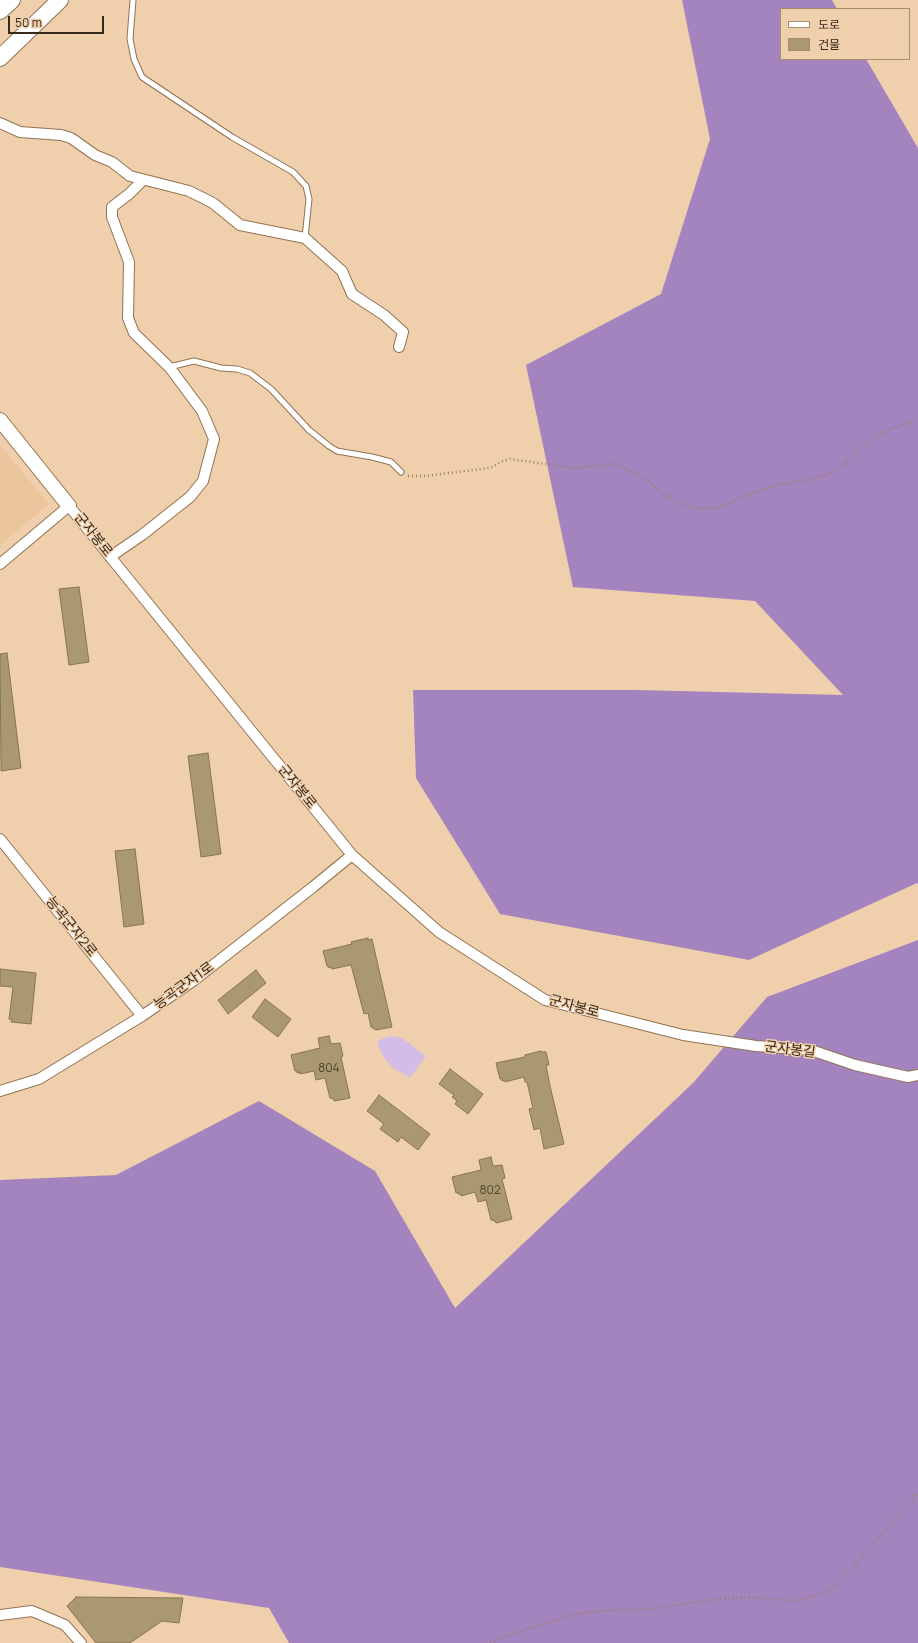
<!DOCTYPE html>
<meta charset="utf-8">
<style>
body{margin:0}
#map{position:relative;width:918px;height:1643px;overflow:hidden;background:#f0cfac;font-family:Manrope,"Noto Sans KR",sans-serif}
canvas{display:block}
.legend{position:absolute;left:780px;top:8px;width:130px;height:52px;box-sizing:border-box;background:#f0cfac;border:1px solid #a58d72;margin:0;padding:5px 7px;list-style:none;font-size:12px;color:#35291b}
.legend li{display:flex;align-items:center;gap:8px;height:20px}
.legend b{width:20px;border:1px solid #a58d72}
.scale{position:absolute;left:8px;top:16px;width:96px;height:18px;box-sizing:border-box;border:2px solid #35291b;border-top:0;padding-left:5px;font-size:12px;line-height:14px;white-space:nowrap;color:#35291b;-webkit-text-stroke:3px #f0cfac;paint-order:stroke}
</style>
<div id="map">
<canvas width="918" height="1643"></canvas>
<ul class="legend">
<li><b style="height:5px;background:#fff"></b>도로</li>
<li><b style="height:11px;background:#aa9970"></b>건물</li>
</ul>
<div class="scale">50 m</div>
</div>
<script>
const ctx = document.querySelector('canvas').getContext('2d');
ctx.lineJoin = 'round';
function paint(path, color) {
  ctx.fillStyle = color;
  ctx.fill(path, 'evenodd');
}
function toPath(rows) {
  const path = new Path2D();
  for (const r of rows) {
    path.moveTo(r[0], r[1]);
    for (let i = 2; i < r.length; i += 2) path.lineTo(r[i], r[i + 1]);
  }
  return path;
}
function stroke(path, color, width, dash) {
  ctx.strokeStyle = color;
  ctx.lineWidth = width;
  ctx.lineCap = dash ? 'butt' : 'round';
  ctx.setLineDash(dash || []);
  ctx.stroke(path);
}
function label(font, color, halo, rows, align = 'center') {
  ctx.font = font + ' Manrope,"Noto Sans KR",sans-serif';
  ctx.lineWidth = 3;
  ctx.setLineDash([]);
  ctx.textBaseline = 'middle';
  ctx.strokeStyle = halo;
  ctx.fillStyle = color;
  for (const [text, x, y, turn = 0] of rows) {
    ctx.save();
    ctx.translate(x, y);
    ctx.rotate((+turn || 0) * Math.PI / 180);
    ctx.textAlign = isNaN(turn) ? turn : align;
    if (halo) ctx.strokeText(text, 0, 0);
    ctx.fillText(text, 0, 0);
    ctx.restore();
  }
}
paint(toPath([
 [0,445,49,504,0,545]
]), '#ebc59b');
paint(toPath([
 [393,1036,402,1038,426,1056,410,1078,392,1067,385,1059,379,1048,377,1042,384,1038]
]), '#d3bce6');
paint(toPath([
 [682,0,832,0,837,9,781,9,781,59,866,59,918,148,918,885,917,883,749,960,500,914,416,778,413,690,637,690,843,695,755,601,573,587,526,365,661,294,710,139],
 [918,940,918,1643,289,1643,269,1608,0,1567,0,1180,116,1175,259,1101,375,1171,455,1308,693,1083,767,997]
]), '#a484be');
const building = toPath([
 [79,587,89,662,69,665,59,589,79,587],
 [7,653,21,768,1,771,0,654,7,653],
 [208,753,221,854,201,857,188,756,208,753],
 [135,849,144,924,124,927,115,851,135,849],
 [368,938,368,940,372,939,392,1027,376,1030,371,1027,368,1013,364,1014,351,965,332,969,331,967,329,968,328,966,327,966,323,951,352,944,351,942,368,938],
 [0,969,36,973,31,1024,11,1022,12,1020,9,1019,13,987,0,986,0,969],
 [256,970,266,983,228,1014,218,1000,256,970],
 [265,999,291,1019,278,1037,252,1017,265,999],
 [329,1036,331,1044,340,1043,343,1056,341,1057,350,1098,334,1101,334,1099,330,1098,325,1078,316,1080,314,1071,300,1074,300,1072,297,1073,297,1071,295,1071,291,1055,320,1048,318,1038,329,1036],
 [541,1051,542,1052,546,1052,549,1065,546,1065,550,1086,564,1144,544,1149,540,1128,534,1130,529,1109,533,1108,527,1082,525,1082,524,1077,505,1082,505,1080,502,1081,502,1079,500,1079,496,1063,525,1057,525,1055,541,1051],
 [450,1069,483,1094,468,1114,455,1104,457,1101,452,1097,454,1095,439,1084,450,1069],
 [379,1095,430,1134,418,1150,401,1137,398,1142,380,1129,384,1124,367,1111,379,1095],
 [491,1157,493,1166,502,1165,505,1178,502,1179,512,1219,496,1223,495,1221,491,1220,486,1200,478,1202,475,1192,461,1196,461,1194,458,1194,458,1192,456,1193,452,1177,481,1170,479,1160,491,1157],
 [76,1597,183,1598,179,1623,162,1621,130,1643,96,1643,67,1606,76,1597]
]);
paint(building, '#aa9970');
stroke(building, '#85754d', 1);
const service = toPath([
 [133,0,130,39,134,59,142,77,232,137,293,172,306,186,309,199,305,238],
 [169,367,194,361,221,368,237,369,250,373,271,389,309,430,329,446,337,451,372,457,391,462,401,472]
]);
const minor = toPath([
 [0,123,20,132,61,135,71,138,95,155,112,162,130,176,189,191,213,203,240,225,305,238,342,271,352,294,384,315,403,332,399,347],
 [110,557,142,535,190,497,203,481,214,439,202,411,170,368,134,333,128,318,129,262,112,217,112,207,129,194,143,180],
 [0,564,69,506,352,855,439,932,545,1000,683,1035,756,1046,811,1050,855,1065,908,1077,918,1075],
 [0,839,142,1016],
 [0,1091,39,1079,142,1016,193,981,313,887,352,855],
 [0,1615,32,1611,65,1625,81,1643]
]);
const secondary = toPath([
 [0,420,69,506]
]);
const primary = toPath([
 [0,11,12,0],
 [0,58,60,0]
]);
stroke(service, '#917352', 7);
stroke(minor, '#917352', 12);
stroke(secondary, '#917352', 16);
stroke(primary, '#917352', 18);
stroke(toPath([
 [408,476,425,476,482,469,492,467,503,461,510,459,573,468,613,464,636,473,667,496,683,504,698,509,713,509,772,486,825,476,842,466,868,441,888,430,918,420],
 [490,1643,510,1634,577,1614,596,1611,651,1609,714,1599,750,1597,796,1601,823,1594,838,1583,866,1553,911,1502,918,1492]
]), '#978067', 2.5, [1, 3]);
stroke(service, '#fff', 5);
stroke(minor, '#fff', 10);
stroke(secondary, '#fff', 14);
stroke(primary, '#fff', 16);
label('12px', '#524530', null, [
 ["804",329,1069],
 ["802",490,1191]
]);
label('14px', '#35291b', '#f0cfac', [
 ["군자봉로",93,535,51],
 ["군자봉로",297,787,51],
 ["능곡군자2로",71,927,51],
 ["능곡군자1로",184,986,-36],
 ["군자봉로",574,1007,15],
 ["군자봉길",790,1050,7]
]);
</script>
